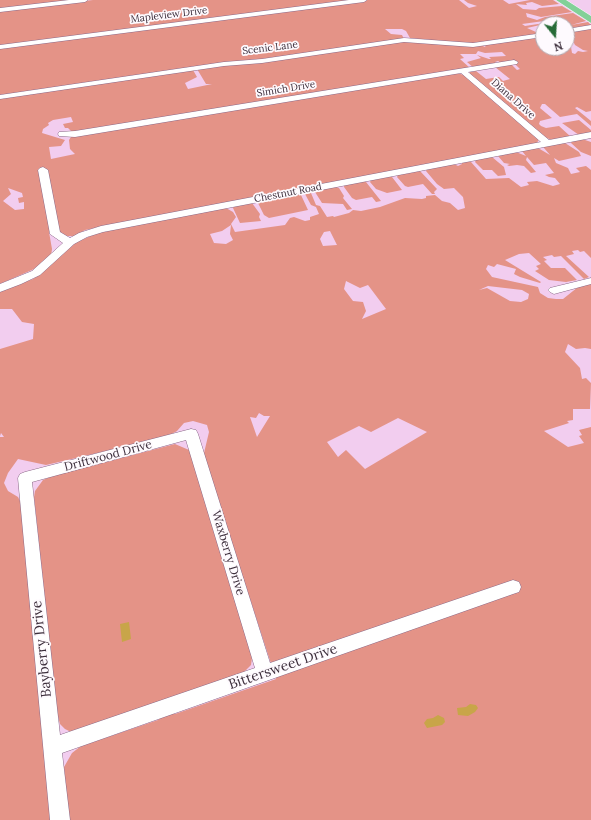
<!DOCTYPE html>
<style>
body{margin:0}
#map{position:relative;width:591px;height:820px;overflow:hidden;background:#f2cdef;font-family:Lora,serif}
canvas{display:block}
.north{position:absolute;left:535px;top:16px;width:40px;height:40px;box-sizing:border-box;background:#fefafe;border:1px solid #b1a9b0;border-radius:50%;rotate:162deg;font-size:11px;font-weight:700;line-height:16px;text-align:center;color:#3d2f3c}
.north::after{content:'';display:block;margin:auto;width:14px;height:18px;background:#276b37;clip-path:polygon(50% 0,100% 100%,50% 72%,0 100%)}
</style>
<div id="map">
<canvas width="591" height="820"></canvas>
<div class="north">N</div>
</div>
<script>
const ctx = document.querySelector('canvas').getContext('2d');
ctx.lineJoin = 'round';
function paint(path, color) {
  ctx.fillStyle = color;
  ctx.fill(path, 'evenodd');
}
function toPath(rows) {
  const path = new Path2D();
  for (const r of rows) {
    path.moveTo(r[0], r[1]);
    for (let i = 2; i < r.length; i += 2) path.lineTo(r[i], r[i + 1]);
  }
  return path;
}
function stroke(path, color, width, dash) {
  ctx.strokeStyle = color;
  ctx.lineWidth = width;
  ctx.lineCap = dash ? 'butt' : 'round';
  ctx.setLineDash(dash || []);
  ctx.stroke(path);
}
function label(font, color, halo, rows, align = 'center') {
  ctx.font = font + ' Lora,serif';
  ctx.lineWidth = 3.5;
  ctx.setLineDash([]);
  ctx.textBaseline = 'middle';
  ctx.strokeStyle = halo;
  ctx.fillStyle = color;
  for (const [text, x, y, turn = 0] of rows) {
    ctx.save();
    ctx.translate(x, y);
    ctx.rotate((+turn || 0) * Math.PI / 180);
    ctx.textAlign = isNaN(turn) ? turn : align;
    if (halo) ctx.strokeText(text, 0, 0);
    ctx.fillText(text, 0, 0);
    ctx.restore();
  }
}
paint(toPath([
 [0,0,76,0,0,9],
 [93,0,357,0,356,0,357,2,361,1,360,0,459,0,469,8,477,6,468,3,464,0,503,0,509,4,530,0,553,0,559,4,542,6,532,2,526,3,527,5,516,4,523,9,536,10,539,8,562,6,572,12,541,17,526,13,527,17,537,20,545,17,573,13,586,21,571,25,588,22,591,25,567,29,567,24,548,24,544,21,522,24,525,26,538,24,540,25,527,28,536,32,543,30,543,33,468,44,410,38,406,31,402,29,385,29,391,34,402,35,404,39,261,59,218,63,0,95,0,49,64,40,66,41,67,40,349,3,347,1,0,46,0,11],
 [591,28,591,111,586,112,577,107,575,108,591,121,591,126,577,114,560,117,545,104,542,104,540,108,552,118,540,121,539,124,541,126,546,128,559,126,571,137,552,140,544,137,469,74,470,72,476,71,486,79,499,77,503,81,510,79,495,67,511,64,517,70,520,69,514,63,501,63,498,61,495,62,496,64,474,68,467,62,481,58,477,55,489,59,491,59,489,57,506,56,502,52,485,53,478,51,476,54,460,54,464,58,460,59,470,68,72,132,68,128,65,128,63,124,73,122,71,117,53,120,48,123,49,125,43,129,42,133,65,140,61,146,49,147,51,159,75,154,70,149,69,140,71,137,457,73,464,75,539,139,537,143,85,230,75,236,64,236,61,233,49,232,52,249,51,256,34,269,0,284,0,99,193,70,197,77,185,83,188,89,212,84,206,84,197,69,401,41,483,45,484,47,486,46,484,45,543,36,543,48,567,48,567,46,571,47,572,53,575,54,578,51,583,52,588,51,583,50,575,45,573,41,567,40,567,32],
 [8,188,22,193,23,197,18,198,19,203,24,202,24,209,15,210,3,201,11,194],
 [579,120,591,130,591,133,579,135,562,123],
 [582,139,591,142,591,156,581,152,571,143,572,141],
 [565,143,579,152,581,156,559,161,554,158,556,163,568,168,571,174,580,172,576,168,586,166,591,170,591,258,584,251,580,252,578,250,572,251,574,254,566,256,589,277,584,279,561,256,554,257,552,255,543,257,547,260,544,261,551,268,565,268,577,280,566,282,549,280,535,271,539,269,536,266,541,264,529,253,519,254,505,260,541,282,540,283,520,277,514,274,516,269,497,264,494,267,488,265,486,269,492,277,538,287,540,293,548,298,556,299,563,299,578,287,591,284,591,349,585,348,576,349,568,344,565,352,580,368,582,379,586,378,591,383,590,409,573,409,573,420,567,421,569,423,544,431,568,447,584,443,579,436,582,435,579,430,591,427,591,820,69,820,64,767,72,753,81,746,158,720,163,714,174,713,175,714,276,679,209,473,204,453,209,432,207,425,193,421,184,423,177,431,166,437,46,465,18,459,8,473,4,483,8,491,18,497,22,505,51,820,0,820,0,437,4,437,1,433,0,436,0,349,33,339,34,324,22,322,12,309,0,309,0,291,33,279,44,271,75,243,97,233,226,208,233,212,236,217,231,224,235,232,285,225,290,218,294,217,305,221,310,220,310,217,319,214,316,207,311,205,305,194,309,192,311,193,316,205,320,206,327,217,333,216,334,217,349,213,353,210,361,211,380,207,405,198,422,199,426,198,426,196,435,195,442,201,450,203,458,210,465,208,463,197,454,188,444,189,437,184,426,171,427,169,454,164,458,166,462,164,462,162,471,162,486,179,509,178,521,187,529,185,527,182,537,181,553,186,560,184,555,178,549,177,545,175,554,173,546,163,534,165,527,157,526,160,536,172,531,173,524,166,517,165,509,166,507,165,510,164,504,163,498,156,516,152,526,156,522,151,538,148,550,155,544,148,544,146],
 [231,225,230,234,233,240,226,244,214,243,210,234,222,231],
 [330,231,337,245,323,246,320,239,324,232],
 [346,281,360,288,368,285,386,309,362,319,366,311,363,302,353,301,344,289],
 [488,286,522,290,529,294,528,299,521,302,510,301,487,288,479,290],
 [259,413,264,416,270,416,257,437,250,417,256,418],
 [398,418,427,432,365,469,346,450,338,457,327,442,359,426,371,432],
 [492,157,504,167,506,175,498,176,492,170,483,170,475,162,476,160],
 [420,171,437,189,434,192,435,194,432,194,423,184,408,187,405,186,397,177,398,175],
 [389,176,392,177,402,190,387,193,376,189,370,182,371,180],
 [364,181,366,182,381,201,376,202,372,197,356,200,352,198,344,187,344,185],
 [336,187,339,188,344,196,343,198,352,209,347,210,343,204,322,203,315,192,316,190],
 [298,194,301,195,308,210,269,218,264,215,258,203,259,201],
 [252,203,260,214,259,217,261,221,240,223,233,208,234,206],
 [175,444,189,450,193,457,252,658,251,665,244,672,73,733,65,729,60,724,57,713,34,497,35,491,43,480,52,476]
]), '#e49387');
paint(toPath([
 [129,622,131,639,122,642,120,624],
 [470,704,476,705,478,708,475,712,468,716,458,715,457,708,466,707],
 [438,715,444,718,445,722,442,725,427,728,424,723,427,719,433,718]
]), '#c8a549');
const minor = toPath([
 [69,0,88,0,85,2,0,12,0,8,69,0],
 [349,0,367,0,364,2,0,49,0,45,349,0],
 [591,25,591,29,567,33,567,29,591,25],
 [543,33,543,37,473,47,404,42,262,63,224,66,0,99,0,95,224,62,262,59,404,38,473,43,543,33],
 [514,60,518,62,517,64,468,72,549,140,591,132,591,138,103,232,87,237,74,244,40,275,21,284,0,292,0,284,32,271,63,243,50,234,38,170,40,168,43,167,48,170,60,232,70,238,79,233,101,226,541,142,461,73,75,137,59,136,58,134,59,132,75,131,514,60],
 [591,278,591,284,554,294,550,292,548,290,550,288,591,278],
 [191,429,196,430,198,434,270,663,513,580,519,582,521,587,519,592,513,594,62,753,70,820,50,820,18,478,20,474,25,472,191,429],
 [186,440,255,668,60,735,32,482,186,440]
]);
const major = toPath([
 [556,0,566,0,591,16,591,23,556,0]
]);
stroke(minor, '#8a6988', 1);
stroke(major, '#fff', 1);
paint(minor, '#fff');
paint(major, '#82d098');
label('10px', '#3d2f3c', '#fefafe', [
 ["Mapleview Drive",169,15,-7],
 ["Scenic Lane",270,48,-7],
 ["Simich Drive",286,89,-9],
 ["Diana Drive",513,99,41],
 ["Chestnut Road",288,193,-11]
]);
label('12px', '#3d2f3c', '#fefafe', [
 ["Driftwood Drive",108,456,-15],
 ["Waxberry Drive",228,553,73]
]);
label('14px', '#3d2f3c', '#fefafe', [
 ["Bayberry Drive",42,649,-96],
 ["Bittersweet Drive",283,667,-19]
]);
</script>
